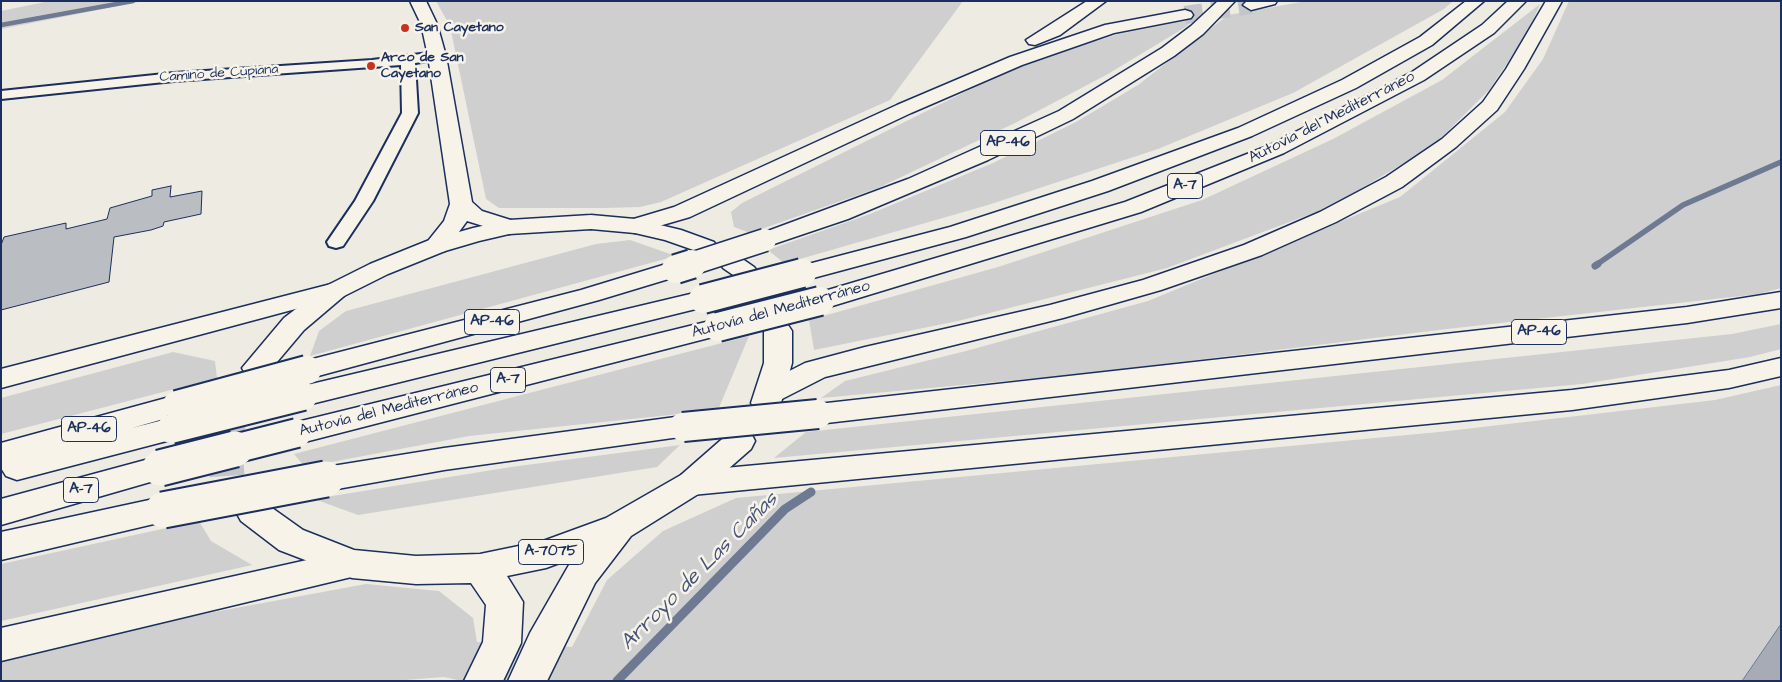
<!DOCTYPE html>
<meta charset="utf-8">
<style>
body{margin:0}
#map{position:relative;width:1782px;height:682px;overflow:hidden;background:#eeebe2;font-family:"Architects Daughter",sans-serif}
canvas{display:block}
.frame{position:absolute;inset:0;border:2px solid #1b2f5e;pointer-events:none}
</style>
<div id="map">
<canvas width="1782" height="682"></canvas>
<div class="frame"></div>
</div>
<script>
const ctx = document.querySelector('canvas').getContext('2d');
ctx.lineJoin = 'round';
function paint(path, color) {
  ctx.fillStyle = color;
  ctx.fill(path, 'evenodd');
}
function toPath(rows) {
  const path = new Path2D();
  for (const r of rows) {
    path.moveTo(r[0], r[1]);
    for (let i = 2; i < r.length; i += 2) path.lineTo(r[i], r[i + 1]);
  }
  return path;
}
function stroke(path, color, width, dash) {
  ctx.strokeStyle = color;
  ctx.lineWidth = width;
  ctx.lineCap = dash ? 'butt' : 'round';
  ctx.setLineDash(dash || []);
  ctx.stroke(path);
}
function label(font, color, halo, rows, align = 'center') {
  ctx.font = font + ' "Architects Daughter",sans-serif';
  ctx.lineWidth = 5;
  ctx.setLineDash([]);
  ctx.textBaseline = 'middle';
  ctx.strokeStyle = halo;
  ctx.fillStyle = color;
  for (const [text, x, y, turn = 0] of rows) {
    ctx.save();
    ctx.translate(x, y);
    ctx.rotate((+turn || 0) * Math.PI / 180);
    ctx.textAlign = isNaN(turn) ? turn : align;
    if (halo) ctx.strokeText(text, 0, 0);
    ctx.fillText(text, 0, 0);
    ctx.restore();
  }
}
paint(toPath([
 [50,1,144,1,1,29,1,11],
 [436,1,963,1,890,100,661,202,640,207,604,208,499,208,486,199,450,26],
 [1307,1,1453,1,1444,9,1293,93,1158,149,988,205,793,261,784,263,768,250,870,214,993,163,1076,122,1138,85,1228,15],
 [1569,1,1781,1,1781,288,1759,294,1447,329,1083,374,821,398,845,381,966,351,1148,301,1400,197,1505,112,1543,59],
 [1540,4,1528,32,1489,90,1434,145,1332,206,1167,268,958,321,814,350,809,320,998,267,1202,200,1333,139,1442,80],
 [1195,19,1184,28,1108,74,1017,122,878,188,750,233,734,227,731,212,742,203,1023,63,1119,34],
 [630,240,676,256,310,356,319,331,346,311,596,244],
 [1781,324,1781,349,1750,357,1582,384,774,458,806,432,1732,334],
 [749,336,718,410,469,436,305,467,294,454],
 [173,352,215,361,217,378,1,434,1,398],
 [1781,385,1781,624,1742,681,462,681,444,677,392,681,1,681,1,659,84,636,366,584,439,591,473,618,477,642,572,647,607,580,663,531,736,498,1439,432,1715,400],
 [680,445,657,467,358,515,314,499,511,467],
 [199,521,211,541,252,565,1,621,1,564]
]), '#cfcfcf');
const water = toPath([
 [1781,624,1781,681,1742,681,1781,624]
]);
paint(water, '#a6abb5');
stroke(water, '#6e7992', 1);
stroke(toPath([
 [1,25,133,1]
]), '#6e7992', 4.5);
stroke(toPath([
 [1596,265,1683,205,1781,162]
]), '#6e7992', 5.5);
stroke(toPath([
 [1595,266,1598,264]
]), '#6e7992', 7);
stroke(toPath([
 [617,681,785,509,811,492]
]), '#6e7992', 9);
const building = toPath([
 [171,186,170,197,202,191,201,214,164,222,163,226,151,230,114,237,109,282,1,310,1,245,4,237,66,223,66,229,107,219,110,208,152,196,152,190,171,186]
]);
paint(building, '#babdc2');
stroke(building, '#1b2f5e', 1);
stroke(toPath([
 [225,450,236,408,243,394]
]), '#c4c5c8', 28, [28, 14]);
stroke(toPath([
 [225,449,227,476]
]), '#c4c5c8', 35, [35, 18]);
stroke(toPath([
 [1185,15,1251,5]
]), '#c4c5c8', 18, [18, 9]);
const minor = toPath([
 [437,52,442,53,444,56,442,59,415,63,418,113,373,201,343,246,336,248,329,246,327,242,355,201,402,113,401,65,174,81,1,99,1,91,174,73,372,60,437,52]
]);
const secondary = toPath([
 [410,1,426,1,437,24,446,56,472,202,482,211,517,222,521,227,517,232,509,234,467,221,445,251,436,253,427,251,424,246,444,221,450,204,428,56,421,24,410,1]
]);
const primary = toPath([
 [591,215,635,219,681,230,714,242,717,247,714,252,705,254,665,240,635,233,591,229,509,234,479,241,445,251,388,274,344,296,304,330,266,375,256,377,246,375,242,368,284,318,326,286,370,264,427,241,473,228,509,220,591,215],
 [732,256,741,258,754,267,758,272,754,277,745,280,736,277,723,268,720,263,723,258,732,256],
 [778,323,788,325,792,331,792,363,781,403,776,410,766,413,756,410,751,403,764,363,764,331,768,325,778,323],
 [740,430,751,433,755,441,751,449,703,491,631,536,595,583,547,681,508,681,530,633,573,558,546,568,507,576,523,602,521,643,503,681,464,681,483,642,486,605,471,583,416,584,352,578,279,550,241,521,236,512,241,503,253,499,265,503,303,530,354,550,416,556,480,554,543,541,606,518,681,475,729,433,740,430]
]);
const motorway = toPath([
 [1087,1,1106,1,1060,35,1035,45,1029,44,1026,40,1087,1],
 [1218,1,1235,1,1203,34,1174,56,1073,119,988,160,848,219,765,247,757,245,753,240,757,235,908,179,1059,111,1162,48,1191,26,1218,1],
 [1277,1,1275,4,1251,10,1243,5,1247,1,1277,1],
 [1466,1,1484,1,1432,45,1356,88,1252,136,1108,191,966,237,802,281,793,278,789,273,793,268,950,227,1092,181,1238,128,1342,80,1420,37,1466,1],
 [1508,1,1526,1,1494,33,1424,80,1284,153,1141,212,829,307,820,309,811,307,807,301,811,295,1125,202,1270,145,1412,72,1482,25,1508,1],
 [1546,1,1562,1,1524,69,1497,110,1456,147,1402,187,1336,222,1262,255,1161,290,1063,318,825,377,780,400,770,403,760,400,755,393,760,386,805,363,865,347,1050,305,1143,280,1244,245,1320,212,1386,177,1442,139,1483,102,1506,69,1546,1],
 [1185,10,1191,12,1193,15,1191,18,1114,33,1022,65,911,113,690,217,635,233,627,231,623,226,627,221,674,207,897,105,1010,57,1105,25,1185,10],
 [676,261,685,264,689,269,685,274,599,300,307,379,297,377,293,370,297,363,581,290,676,261],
 [335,283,344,286,348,291,344,296,1,388,1,369,335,283],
 [703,291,712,293,716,299,712,305,303,406,293,403,288,396,293,389,303,386,703,291],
 [1781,292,1781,308,1687,323,818,424,807,421,803,414,807,407,818,404,1687,307,1781,292],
 [718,319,728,321,732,327,728,333,297,444,286,441,282,433,286,425,297,422,718,319],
 [1781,358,1781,376,1729,388,1572,410,692,495,681,491,676,483,681,475,692,471,1572,390,1729,370,1781,358],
 [177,395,188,398,192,405,188,412,132,428,171,418,182,421,186,429,182,437,17,480,6,476,1,468,1,443,177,395],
 [683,416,694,419,698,427,694,435,444,470,326,491,315,487,310,479,315,471,326,467,444,448,683,416],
 [160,456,171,460,176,468,171,476,1,525,1,499,160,456],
 [163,497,175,501,180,510,175,519,1,560,1,532,163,497],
 [352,550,364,554,370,564,364,574,1,661,1,628,352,550]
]);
stroke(minor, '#1b2f5e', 4);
stroke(secondary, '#1b2f5e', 3);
stroke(primary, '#1b2f5e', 3);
stroke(motorway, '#1b2f5e', 3);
paint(minor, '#f7f3e8');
paint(secondary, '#f7f3e8');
paint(primary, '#f7f3e8');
paint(motorway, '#f7f3e8');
const motorwayBridgeFar2 = toPath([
 [688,265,765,240]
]);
const motorwayBridgeFar1 = toPath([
 [676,269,692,264],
 [703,299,802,273],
 [718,327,820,301],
 [177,405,307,370],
 [683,427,818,414],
 [171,429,303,396],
 [230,450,297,433]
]);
const motorwayBridge = toPath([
 [160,468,235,449],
 [163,510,326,479]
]);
stroke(motorwayBridgeFar2, '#1b2f5e', 25, []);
stroke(motorwayBridgeFar1, '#1b2f5e', 32, []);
stroke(motorwayBridge, '#1b2f5e', 39, []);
stroke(motorwayBridgeFar2, '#f7f3e8', 22);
stroke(motorwayBridgeFar1, '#f7f3e8', 28);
stroke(motorwayBridge, '#f7f3e8', 35);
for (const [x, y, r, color] of [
 [405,28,5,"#c8321e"],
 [371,66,5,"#c8321e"]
]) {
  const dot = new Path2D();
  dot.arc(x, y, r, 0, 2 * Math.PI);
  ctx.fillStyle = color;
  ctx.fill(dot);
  stroke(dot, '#f7f3e8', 2);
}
label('bold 14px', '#1b2f5e', '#f7f3e8', [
 ["San Cayetano",415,28],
 ["Arco de San",381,58],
 ["Cayetano",381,74]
], 'left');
label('14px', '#1b2f5e', '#f7f3e8', [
 ["Camino de Cupiana",219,74,-4]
]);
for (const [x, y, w] of [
 [1008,143,55],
 [1185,186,35],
 [492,322,55],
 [1539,332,55],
 [508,380,35],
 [89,429,55],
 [81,490,35],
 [551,552,65]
]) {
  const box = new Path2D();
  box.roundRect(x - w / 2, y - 12.5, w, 25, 4);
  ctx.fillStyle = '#f7f3e8';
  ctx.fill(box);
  stroke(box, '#1b2f5e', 1);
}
label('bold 15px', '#1b2f5e', null, [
 ["AP-46",1008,143],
 ["A-7",1185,186],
 ["AP-46",492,322],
 ["AP-46",1539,332],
 ["A-7",508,380],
 ["AP-46",89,429],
 ["A-7",81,490],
 ["A-7075",551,552]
]);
label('16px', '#1b2f5e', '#f7f3e8', [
 ["Autovía del Mediterráneo",1332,118,-27],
 ["Autovía del Mediterráneo",781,310,-15],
 ["Autovía del Mediterráneo",389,410,-14]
]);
label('italic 21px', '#455478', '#f7f3e8', [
 ["Arroyo de Las Cañas",700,572,-45]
]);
</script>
